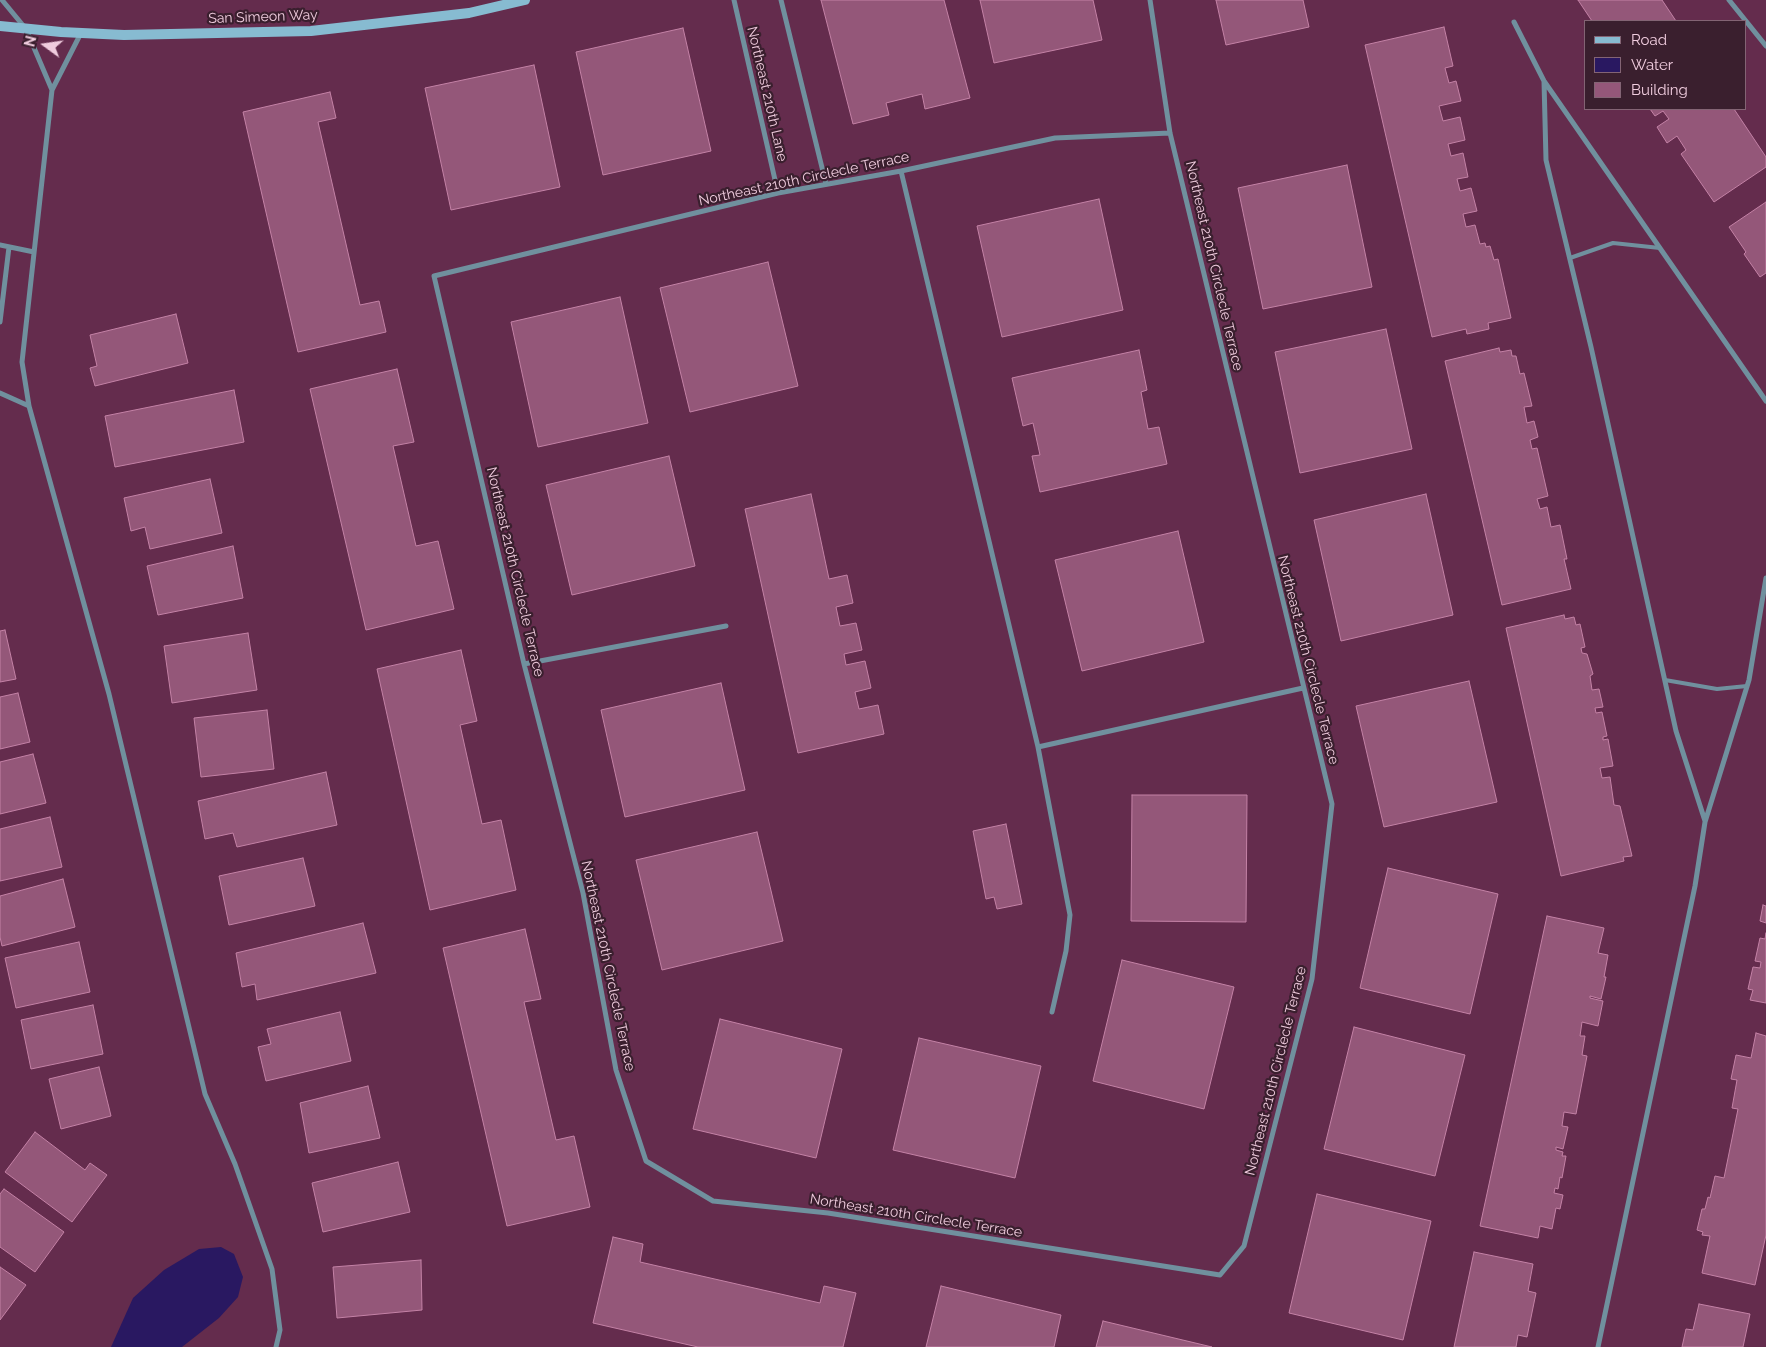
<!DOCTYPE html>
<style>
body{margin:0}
#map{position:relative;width:1766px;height:1347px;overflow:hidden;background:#642c4d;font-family:Raleway,sans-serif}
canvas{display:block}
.legend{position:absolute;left:1584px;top:20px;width:162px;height:90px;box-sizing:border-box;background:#3a1f2e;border:1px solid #836474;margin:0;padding:6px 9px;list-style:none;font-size:15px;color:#f0ccde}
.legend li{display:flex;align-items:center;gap:10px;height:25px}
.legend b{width:25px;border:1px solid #836474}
.north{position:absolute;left:20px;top:20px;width:50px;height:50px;-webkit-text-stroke:4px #3a1f2e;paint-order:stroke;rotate:284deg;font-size:14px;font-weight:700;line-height:20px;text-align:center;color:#f0ccde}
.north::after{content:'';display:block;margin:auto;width:18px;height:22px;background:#f0ccde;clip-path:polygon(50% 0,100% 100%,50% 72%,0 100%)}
</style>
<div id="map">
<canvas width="1766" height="1347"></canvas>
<ul class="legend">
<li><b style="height:6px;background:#87bbd1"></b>Road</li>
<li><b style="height:14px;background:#291861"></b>Water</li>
<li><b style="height:14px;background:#945779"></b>Building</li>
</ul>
<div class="north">N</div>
</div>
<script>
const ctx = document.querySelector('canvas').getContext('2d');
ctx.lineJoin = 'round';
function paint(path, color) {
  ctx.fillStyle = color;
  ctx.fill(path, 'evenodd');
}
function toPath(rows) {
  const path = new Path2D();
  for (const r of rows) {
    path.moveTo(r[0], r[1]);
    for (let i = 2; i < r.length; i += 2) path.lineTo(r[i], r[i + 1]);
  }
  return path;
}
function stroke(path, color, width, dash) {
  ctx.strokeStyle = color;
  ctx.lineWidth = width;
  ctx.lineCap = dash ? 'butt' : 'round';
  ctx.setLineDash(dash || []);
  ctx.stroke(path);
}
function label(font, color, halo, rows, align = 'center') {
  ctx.font = font + ' Raleway,sans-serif';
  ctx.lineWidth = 4.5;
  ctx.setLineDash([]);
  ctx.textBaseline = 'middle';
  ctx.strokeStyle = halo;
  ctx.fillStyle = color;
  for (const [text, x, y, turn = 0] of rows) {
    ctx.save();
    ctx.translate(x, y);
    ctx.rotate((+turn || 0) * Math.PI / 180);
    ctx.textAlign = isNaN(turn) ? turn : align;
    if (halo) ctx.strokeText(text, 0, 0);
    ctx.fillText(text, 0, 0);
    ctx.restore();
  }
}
paint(toPath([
 [221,1247,234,1254,243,1277,238,1297,219,1318,182,1347,111,1347,133,1298,164,1270,199,1249]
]), '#291861');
const building = toPath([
 [821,0,944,0,970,98,925,109,922,94,886,103,889,115,853,124,821,0],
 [980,0,1093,0,1102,40,994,63,980,0],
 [1216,0,1303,0,1309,27,1226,45,1216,0],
 [1578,0,1662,0,1676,21,1592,21,1578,0],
 [1444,27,1453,66,1445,68,1449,83,1456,81,1461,101,1439,106,1443,121,1460,117,1465,140,1448,144,1451,156,1463,153,1468,177,1457,179,1460,191,1471,188,1477,211,1463,214,1466,227,1475,225,1480,244,1485,243,1486,247,1490,246,1494,260,1498,259,1511,318,1488,323,1489,329,1467,334,1466,329,1432,337,1365,45,1444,27],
 [683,28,711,151,603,175,576,52,683,28],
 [534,65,560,187,451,210,425,88,534,65],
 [330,92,336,118,318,122,360,305,379,301,386,332,298,352,243,112,330,92],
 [1650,109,1734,109,1766,157,1766,167,1714,202,1681,154,1686,150,1677,136,1667,143,1657,127,1669,119,1663,111,1655,116,1650,109],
 [1347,165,1372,287,1263,309,1238,188,1347,165],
 [1099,199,1123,310,1002,337,977,226,1099,199],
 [1766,202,1766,273,1760,277,1744,254,1746,252,1729,227,1766,202],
 [768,262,798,386,690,412,660,288,768,262],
 [620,297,648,423,538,447,511,322,620,297],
 [176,314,188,363,95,386,90,368,97,366,90,335,176,314],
 [1386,329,1412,449,1300,473,1275,352,1386,329],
 [1499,348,1500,352,1511,350,1512,356,1516,356,1520,374,1524,373,1532,406,1524,407,1527,423,1534,421,1538,437,1530,440,1532,449,1537,448,1548,496,1537,499,1540,509,1547,507,1551,527,1560,525,1567,559,1564,559,1571,589,1502,605,1445,361,1499,348],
 [1139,350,1147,390,1141,392,1148,429,1159,427,1167,464,1040,492,1032,456,1040,455,1033,423,1023,426,1012,378,1139,350],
 [397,369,414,442,393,446,416,546,438,541,454,609,366,630,310,389,397,369],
 [234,390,244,442,115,467,105,416,234,390],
 [669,456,695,566,572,595,546,485,669,456],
 [210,479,222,533,150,549,145,527,131,531,124,498,210,479],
 [811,494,829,579,847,575,853,603,836,607,840,626,856,623,862,650,844,654,846,665,865,661,871,688,855,692,859,709,878,705,884,734,798,753,745,509,811,494],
 [1426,494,1453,615,1341,641,1314,520,1426,494],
 [1178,531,1204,642,1082,671,1055,560,1178,531],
 [233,546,243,598,158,615,147,566,233,546],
 [1564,615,1565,619,1574,617,1576,625,1580,624,1585,647,1581,648,1582,653,1587,654,1593,674,1590,676,1592,690,1599,689,1603,707,1595,708,1596,713,1602,712,1607,736,1603,737,1603,740,1608,739,1613,766,1600,768,1602,778,1610,777,1614,805,1620,806,1632,856,1623,857,1624,861,1561,876,1506,628,1564,615],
 [5,630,16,679,0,682,0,631,5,630],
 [248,633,257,690,172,703,164,646,248,633],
 [461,650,477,721,460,725,482,824,501,820,516,890,430,910,377,669,461,650],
 [1469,681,1497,802,1384,827,1356,706,1469,681],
 [721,683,745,790,625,817,601,710,721,683],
 [18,693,30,742,0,749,0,697,18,693],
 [267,710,274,769,201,777,194,718,267,710],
 [33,754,46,803,0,814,0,762,33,754],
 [326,772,337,825,237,847,233,833,205,839,198,801,326,772],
 [1132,795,1247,795,1246,922,1131,921,1132,795],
 [50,817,62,867,0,881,0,829,50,817],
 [1006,824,1022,904,997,909,994,897,986,899,973,831,1006,824],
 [757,832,783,941,662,970,636,860,757,832],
 [303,858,315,906,229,925,219,876,303,858],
 [1388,868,1498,894,1470,1014,1360,988,1388,868],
 [63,879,75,927,2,946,0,937,0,896,63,879],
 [1763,905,1766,906,1766,923,1760,921,1763,905],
 [1547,916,1604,928,1598,953,1608,955,1604,977,1606,977,1601,999,1590,996,1590,998,1603,1001,1598,1026,1582,1022,1580,1036,1585,1036,1582,1055,1587,1056,1576,1114,1564,1112,1562,1126,1568,1127,1563,1149,1556,1147,1556,1150,1563,1152,1562,1156,1566,1156,1562,1178,1560,1177,1558,1189,1555,1188,1554,1193,1563,1195,1560,1209,1556,1208,1552,1229,1540,1226,1538,1238,1480,1226,1547,916],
 [363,923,376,973,257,1000,255,984,242,987,236,953,363,923],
 [525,929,541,999,524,1002,556,1140,574,1136,590,1207,507,1226,443,948,525,929],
 [1766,933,1766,1003,1750,1000,1753,990,1748,989,1753,967,1760,968,1761,962,1755,961,1760,938,1765,939,1766,933],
 [79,942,90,992,16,1008,5,958,79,942],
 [1122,960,1234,987,1204,1109,1093,1081,1122,960],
 [93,1005,103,1054,31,1069,21,1020,93,1005],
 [340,1012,351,1061,266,1081,258,1047,271,1044,267,1029,340,1012],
 [720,1019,842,1049,816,1158,693,1129,720,1019],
 [1354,1027,1465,1055,1435,1176,1324,1149,1354,1027],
 [1756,1033,1766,1036,1766,1235,1755,1285,1702,1273,1710,1236,1702,1235,1703,1232,1697,1230,1702,1209,1705,1209,1708,1197,1710,1198,1715,1176,1724,1178,1738,1109,1732,1108,1737,1080,1731,1079,1736,1055,1751,1058,1756,1033],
 [919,1038,1041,1066,1015,1178,893,1150,919,1038],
 [99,1067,111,1116,61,1129,49,1079,99,1067],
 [368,1086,380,1138,309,1153,300,1103,368,1086],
 [35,1132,85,1170,90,1163,107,1175,72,1222,5,1172,35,1132],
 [398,1162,410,1212,323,1232,312,1183,398,1162],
 [4,1189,64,1232,35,1272,0,1247,0,1194,4,1189],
 [1317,1194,1431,1221,1403,1340,1289,1313,1317,1194],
 [613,1237,643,1244,640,1262,820,1303,824,1286,856,1293,843,1347,698,1347,593,1323,613,1237],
 [1474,1252,1533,1264,1528,1291,1536,1293,1527,1337,1518,1335,1516,1347,1454,1347,1474,1252],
 [421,1260,422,1310,337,1318,333,1267,421,1260],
 [0,1267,26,1285,0,1320,0,1267],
 [941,1286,1061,1315,1054,1347,926,1347,941,1286],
 [1699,1304,1750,1314,1743,1347,1682,1347,1686,1329,1693,1330,1699,1304],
 [1103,1321,1212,1347,1096,1347,1103,1321]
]);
paint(building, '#945779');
stroke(building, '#c482a6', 1);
stroke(toPath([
 [1570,258,1613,243,1660,248],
 [1665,680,1717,689,1747,686]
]), '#70909e', 4);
stroke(toPath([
 [2,0,26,29,52,90],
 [734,0,778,193],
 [781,0,826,184],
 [1150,0,1170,133,1332,804,1312,979,1244,1246,1220,1275,828,1213,713,1201,646,1161,616,1070,583,893,524,664,434,276,778,193,901,171,1055,138,1170,133],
 [1729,0,1766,46],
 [1514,22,1544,81,1766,401],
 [81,33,52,90,22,362,29,406,109,694,205,1094,235,1164,272,1269,280,1330,276,1347],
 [1544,81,1546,160,1591,347,1676,731,1705,821],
 [901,171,1038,747,1070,915,1066,951,1052,1012],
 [0,245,34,252],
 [0,322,9,247],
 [0,393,29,406],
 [524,664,726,626],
 [1038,747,1303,688],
 [1598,1347,1695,886,1705,822,1749,680,1766,578]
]), '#70909e', 5);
stroke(toPath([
 [0,26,61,32,124,35,311,31,469,13,525,0]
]), '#87bbd1', 10);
label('14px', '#f0ccde', '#3a1f2e', [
 ["San Simeon Way",263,17,-2],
 ["Northeast 210th Lane",767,94,77],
 ["Northeast 210th Circlecle Terrace",804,179,-12],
 ["Northeast 210th Circlecle Terrace",1214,266,77],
 ["Northeast 210th Circlecle Terrace",515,572,77],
 ["Northeast 210th Circlecle Terrace",1308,660,76],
 ["Northeast 210th Circlecle Terrace",608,966,78],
 ["Northeast 210th Circlecle Terrace",1276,1071,-76],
 ["Northeast 210th Circlecle Terrace",916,1216,9]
]);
</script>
